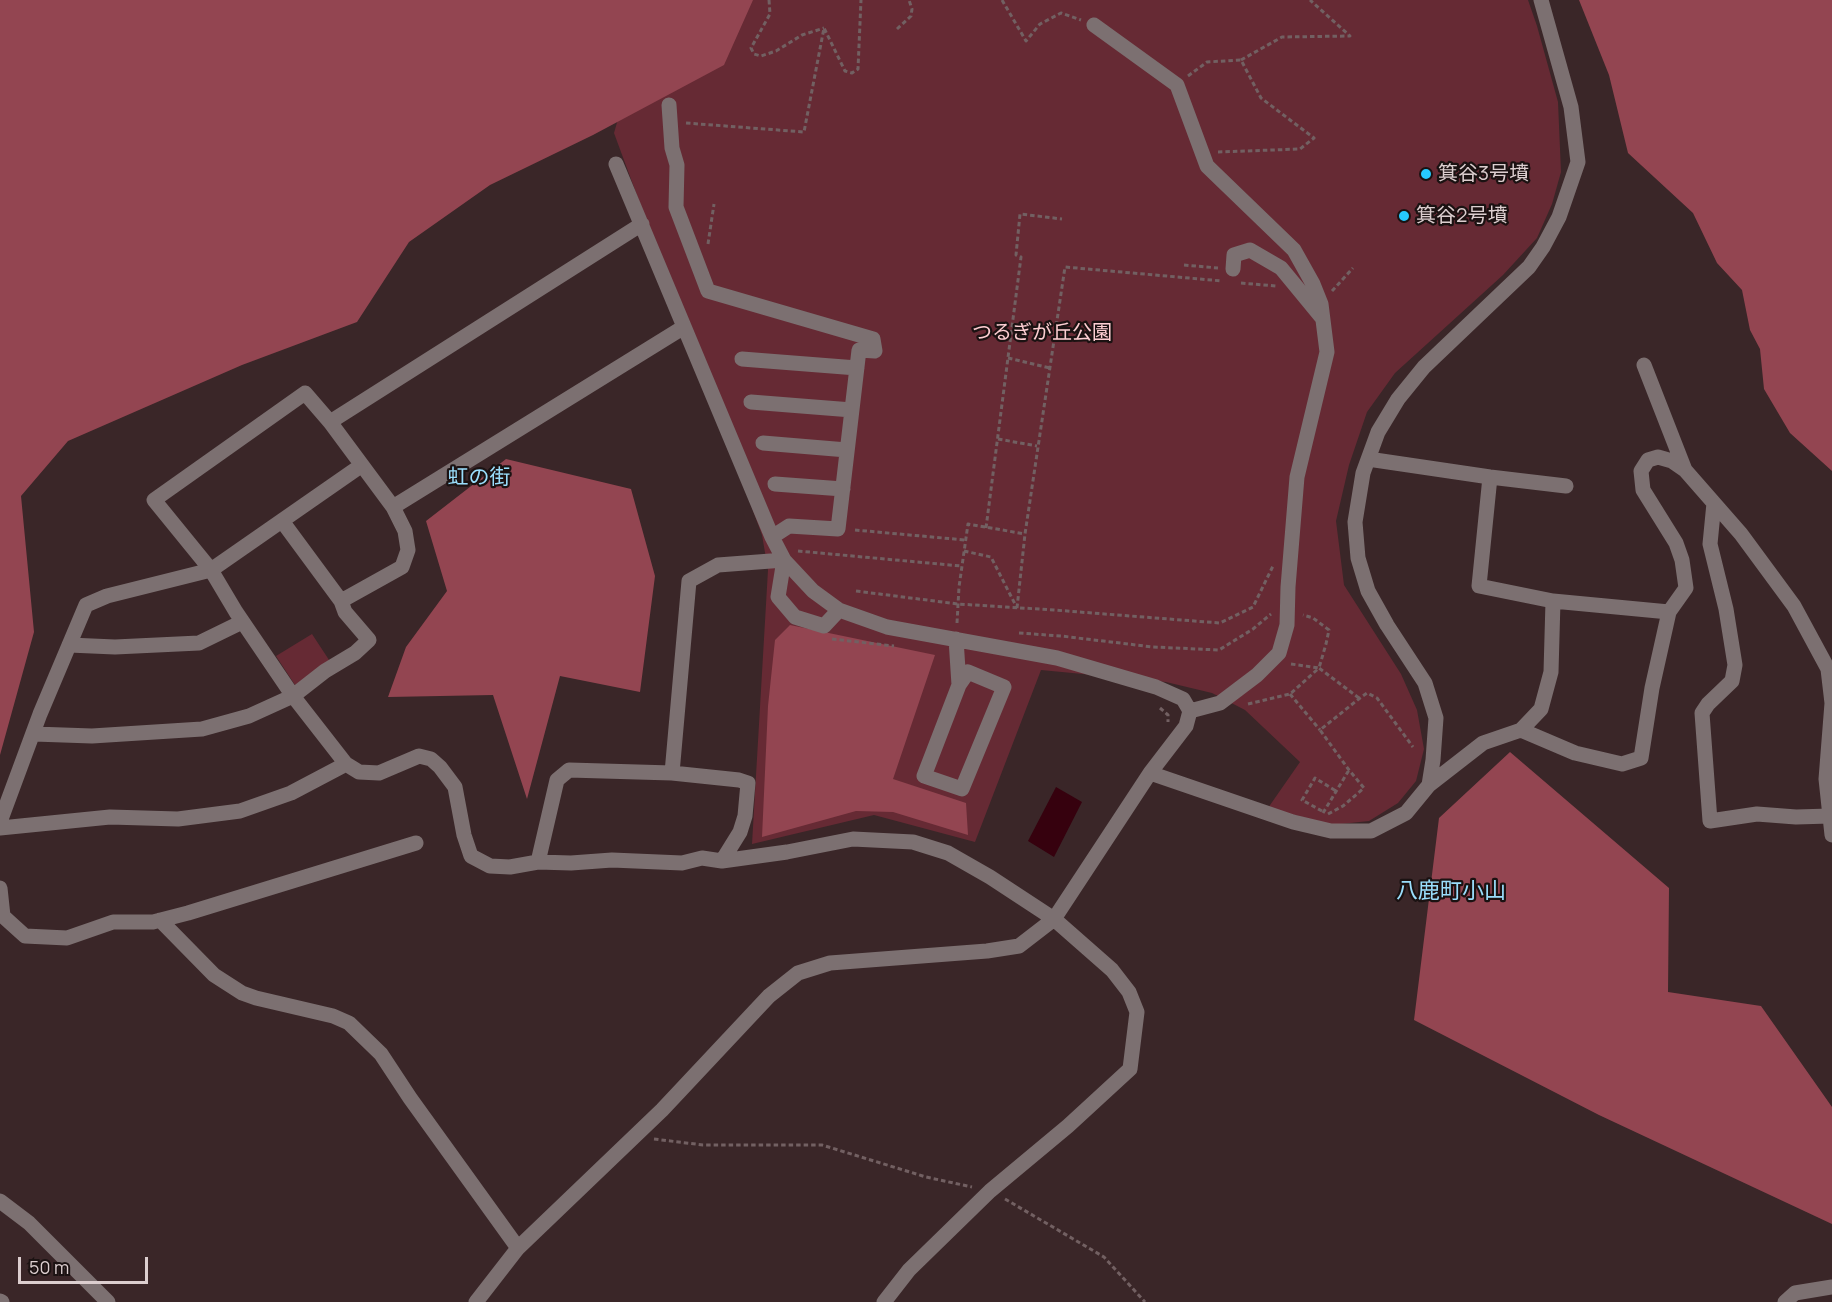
<!DOCTYPE html>
<meta charset="utf-8">
<style>
body{margin:0}
#map{position:relative;width:1832px;height:1302px;overflow:hidden;background:#3a2628;font-family:Manrope,sans-serif}
canvas{display:block}
.scale{position:absolute;left:18px;top:1257px;width:130px;height:27px;box-sizing:border-box;border:3px solid #dccecf;border-top:0;padding-left:8px;font-size:18px;line-height:21px;white-space:nowrap;color:#dccecf;-webkit-text-stroke:4px #1b1212;paint-order:stroke}
</style>
<div id="map">
<canvas width="1832" height="1302"></canvas>
<div class="scale">50 m</div>
</div>
<script>
const ctx = document.querySelector('canvas').getContext('2d');
ctx.lineJoin = 'round';
function paint(path, color) {
  ctx.fillStyle = color;
  ctx.fill(path, 'evenodd');
}
function toPath(rows) {
  const path = new Path2D();
  for (const r of rows) {
    path.moveTo(r[0], r[1]);
    for (let i = 2; i < r.length; i += 2) path.lineTo(r[i], r[i + 1]);
  }
  return path;
}
function stroke(path, color, width, dash) {
  ctx.strokeStyle = color;
  ctx.lineWidth = width;
  ctx.lineCap = dash ? 'butt' : 'round';
  ctx.setLineDash(dash || []);
  ctx.stroke(path);
}
function label(font, color, halo, rows, align = 'center') {
  ctx.font = font + ' Manrope,"Noto Sans JP",sans-serif';
  ctx.lineWidth = 4.5;
  ctx.setLineDash([]);
  ctx.textBaseline = 'middle';
  ctx.strokeStyle = halo;
  ctx.fillStyle = color;
  for (const [text, x, y, turn = 0] of rows) {
    ctx.save();
    ctx.translate(x, y);
    ctx.rotate((+turn || 0) * Math.PI / 180);
    ctx.textAlign = isNaN(turn) ? turn : align;
    if (halo) ctx.strokeText(text, 0, 0);
    ctx.fillText(text, 0, 0);
    ctx.restore();
  }
}
paint(toPath([
 [652,0,1528,0,1537,26,1558,102,1561,172,1552,204,1537,238,1503,275,1395,373,1367,412,1349,465,1336,521,1344,585,1401,674,1417,710,1424,749,1416,781,1398,803,1369,821,1331,825,1268,808,1300,762,1245,710,1212,693,1166,682,1041,670,975,842,874,815,752,844,768,570,762,535,614,133],
 [312,634,331,663,295,685,276,656]
]), '#662a34');
paint(toPath([
 [0,0,753,0,724,65,593,135,490,185,409,242,357,322,242,365,68,441,21,496,34,632,0,755],
 [1579,0,1832,0,1832,471,1790,433,1764,389,1760,349,1750,330,1742,290,1717,263,1693,213,1628,153,1609,75],
 [506,459,631,489,655,576,640,692,560,676,527,799,493,695,388,697,406,647,447,591,426,521],
 [790,625,935,655,893,779,966,803,968,835,893,812,856,811,762,837,768,706,775,640],
 [1510,752,1669,888,1668,992,1761,1006,1832,1107,1832,1224,1599,1115,1414,1020,1439,818]
]), '#934551');
paint(toPath([
 [1056,787,1082,802,1054,857,1028,841]
]), '#36010e');
stroke(toPath([
 [769,0,770,14,751,48,754,54,761,56,776,51,802,35,824,28],
 [1002,0,1026,41,1040,24,1061,13,1081,20],
 [897,29,911,16,912,9,909,0],
 [1241,60,1282,37,1350,36,1310,0],
 [1188,76,1207,62,1241,60,1261,98,1314,138,1300,149,1218,152],
 [686,123,804,132,824,28,845,71,852,73,858,69,861,0],
 [708,244,714,204],
 [1184,265,1218,268],
 [1241,283,1276,286],
 [1332,291,1353,268],
 [1008,358,1050,368],
 [998,439,1037,446],
 [986,528,1021,257,1016,255,1020,214,1062,219],
 [855,530,965,540],
 [798,551,961,566],
 [964,551,991,557,1017,608],
 [856,591,958,604,1054,610,1220,623,1253,607,1273,566],
 [1017,608,1025,534,1065,267,1222,281],
 [957,623,959,587,968,524,1025,534],
 [1019,633,1061,636,1153,647,1219,650,1253,629,1271,614],
 [832,639,894,646],
 [1291,664,1319,668,1326,644,1329,630,1313,618,1303,615],
 [1290,694,1320,730],
 [1248,704,1290,694,1319,668,1359,698],
 [1160,708,1168,715,1168,722],
 [1322,811,1302,800,1315,778,1336,791],
 [1323,813,1349,770],
 [1328,814,1343,806,1364,788,1349,770,1320,730,1360,698,1367,693,1377,698,1413,747],
 [654,1139,703,1145,822,1145,926,1177,972,1187],
 [1005,1199,1104,1257,1145,1302]
]), '#726062', 3, [4.5, 3]);
stroke(toPath([
 [1094,25,1177,85,1207,166,1294,250,1313,284,1321,304,1327,352,1297,477,1288,587,1287,625,1279,653,1257,675,1220,703,1190,711],
 [669,105,672,148,677,165,676,207,708,291,873,339,875,351,859,350,838,529,789,526,772,537],
 [1233,269,1234,255,1250,250,1281,268,1323,319],
 [742,359,857,368],
 [1644,365,1685,470],
 [751,402,852,410],
 [330,422,642,224],
 [763,443,847,450],
 [1368,459,1490,477,1566,486],
 [1490,477,1479,586,1553,601],
 [775,484,843,489],
 [1714,503,1710,544,1726,609,1735,665,1732,681,1708,704,1702,713,1710,821,1757,814,1796,817,1830,816],
 [393,507,684,327],
 [282,521,341,601],
 [784,560,778,597,795,617,824,626,839,610],
 [956,639,959,685,924,776,962,789,1004,687,968,672,959,685],
 [69,645,115,647,199,643,242,622],
 [1521,730,1541,709,1551,672,1553,601,1669,612],
 [34,734,92,736,202,729,249,716,293,696,325,671,355,653,369,640,345,612,341,601,402,567,408,550,405,531,393,507,330,422,305,393,154,500,211,570,236,612,293,696,346,764,359,772,379,773,419,756,431,759,440,767,455,787,464,835,471,856,490,866,510,867,538,862,571,863,612,860,682,863,702,858,722,861,787,852,853,839,913,842,948,853,990,877,1054,919,1112,970,1129,992,1137,1012,1130,1069,1068,1126,990,1191,909,1270,884,1302],
 [672,773,689,581,718,565,784,560],
 [1150,773,1293,822,1331,831,1371,831,1406,813,1429,785,1433,760,1436,718,1425,683,1387,625,1368,591,1358,558,1355,522,1363,473,1378,432,1398,399,1424,367,1529,267,1543,247,1559,217,1578,162,1571,107,1541,0],
 [1429,785,1483,743,1521,730,1575,753,1622,764,1641,758,1652,688,1669,612,1686,588,1682,560,1676,543,1643,490,1641,471,1648,460,1658,457,1672,461,1685,470,1741,534,1794,606,1828,669,1832,703,1826,779,1832,835],
 [0,822,40,714,86,605,107,596,211,570,362,465],
 [0,828,110,817,178,819,240,811,291,793,346,764],
 [538,862,557,780,569,770,672,773,739,780,748,783,745,816,740,832,722,861],
 [0,888,3,916,25,936,67,938,113,922,153,922,188,913,416,843],
 [160,920,214,975,242,993,256,998,333,1016,349,1023,381,1054,410,1098,518,1248],
 [0,1201,29,1223,108,1302],
 [0,1301,2,1302],
 [476,1302,518,1248,662,1110,769,996,798,973,830,963,987,951,1019,946,1054,919,1150,773,1186,726,1190,711,1183,699,1156,687,1057,658,887,627,839,610,813,591,784,560,772,537,616,164],
 [1785,1302,1795,1293,1832,1287]
]), '#7c7071', 15);
for (const [x, y, r, color] of [
 [1426,174,6,"#26c9fe"],
 [1404,216,6,"#26c9fe"]
]) {
  const dot = new Path2D();
  dot.arc(x, y, r, 0, 2 * Math.PI);
  ctx.fillStyle = color;
  ctx.fill(dot);
  stroke(dot, '#1b1212', 2);
}
label('20px', '#dccecf', '#1b1212', [
 ["箕谷3号墳",1438,174],
 ["箕谷2号墳",1416,216]
], 'left');
label('20px', '#fdced2', '#1b1212', [
 ["つるぎが丘公園",1042,333]
]);
label('21px', '#9adefc', '#1b1212', [
 ["虹の街",479,478]
]);
label('22px', '#9adefc', '#1b1212', [
 ["八鹿町小山",1451,892]
]);
</script>
